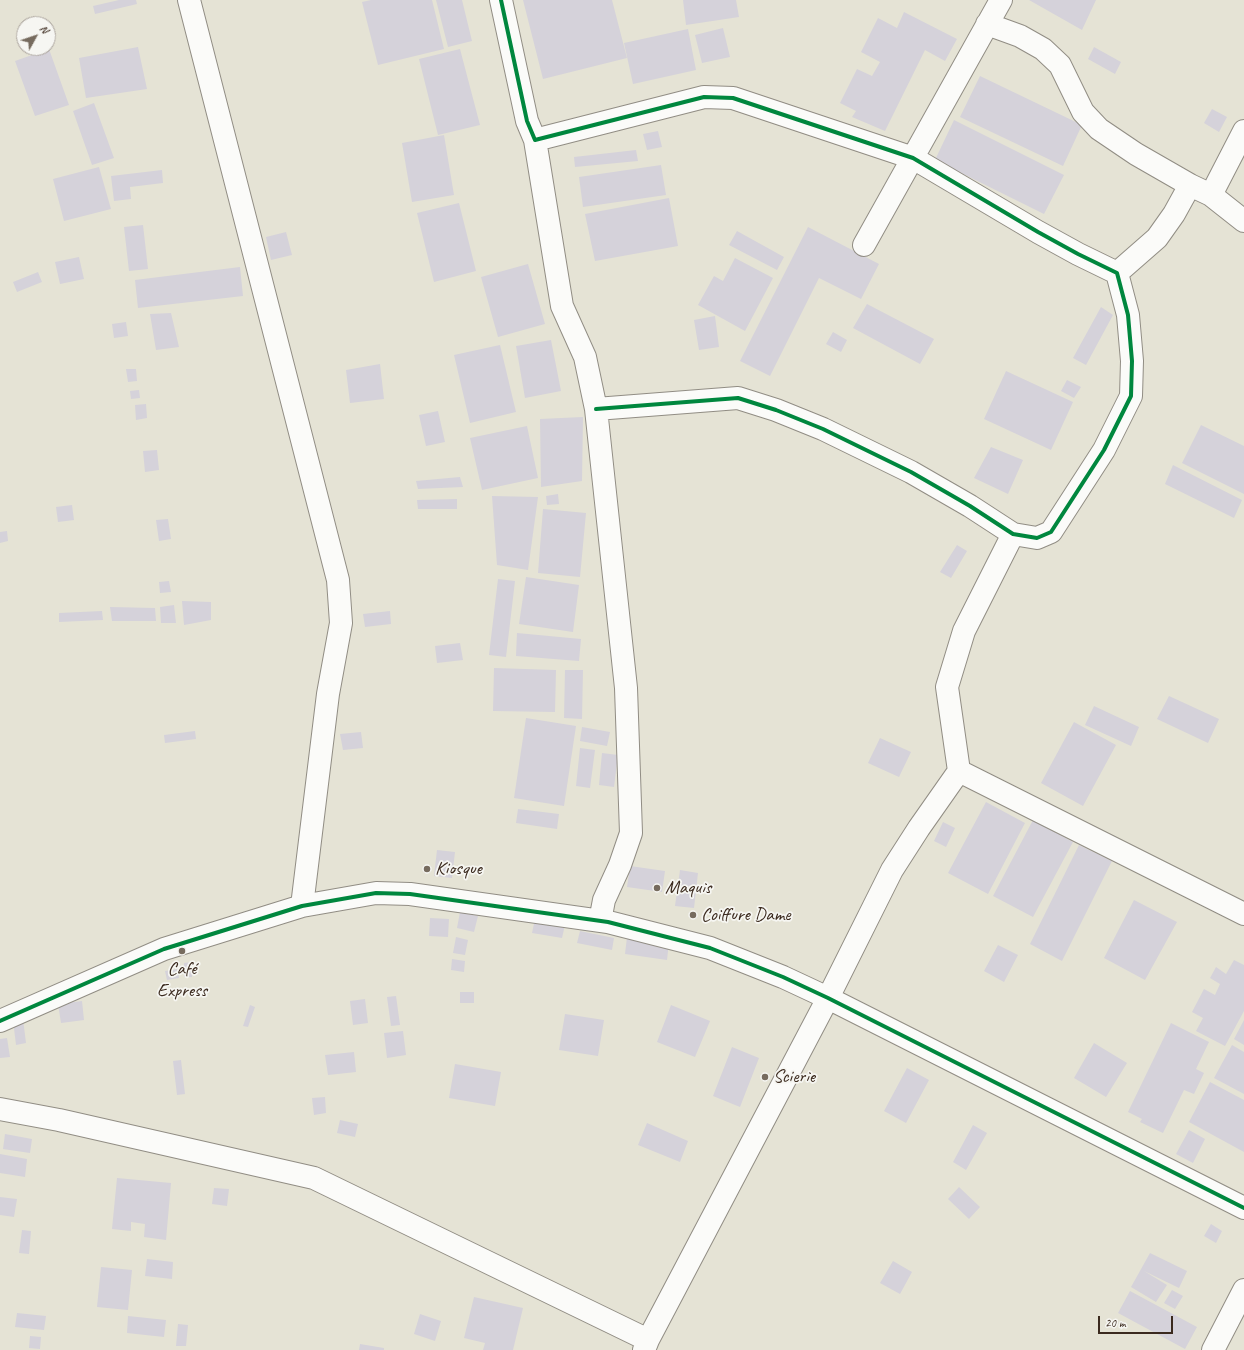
<!DOCTYPE html>
<meta charset="utf-8">
<style>
body{margin:0}
#map{position:relative;width:1244px;height:1350px;overflow:hidden;background:#e5e3d5;font-family:Caveat,sans-serif}
canvas{display:block}
.north{position:absolute;left:16px;top:16px;width:40px;height:40px;box-sizing:border-box;background:#f6f6f2;border:1px solid #aba49d;border-radius:50%;rotate:50deg;font-size:11px;font-weight:700;line-height:16px;text-align:center;color:#3b2a1e}
.north::after{content:'';display:block;margin:auto;width:14px;height:18px;background:#766b5e;clip-path:polygon(50% 0,100% 100%,50% 72%,0 100%)}
.scale{position:absolute;left:1098px;top:1316px;width:75px;height:18px;box-sizing:border-box;border:2px solid #3b2a1e;border-top:0;padding-left:5px;font-size:12px;line-height:14px;white-space:nowrap;color:#3b2a1e;-webkit-text-stroke:3px #f6f6f2;paint-order:stroke}
</style>
<div id="map">
<canvas width="1244" height="1350"></canvas>
<div class="north">N</div>
<div class="scale">20 m</div>
</div>
<script>
const ctx = document.querySelector('canvas').getContext('2d');
ctx.lineJoin = 'round';
function paint(path, color) {
  ctx.fillStyle = color;
  ctx.fill(path, 'evenodd');
}
function toPath(rows) {
  const path = new Path2D();
  for (const r of rows) {
    path.moveTo(r[0], r[1]);
    for (let i = 2; i < r.length; i += 2) path.lineTo(r[i], r[i + 1]);
  }
  return path;
}
function stroke(path, color, width, dash) {
  ctx.strokeStyle = color;
  ctx.lineWidth = width;
  ctx.lineCap = dash ? 'butt' : 'round';
  ctx.setLineDash(dash || []);
  ctx.stroke(path);
}
function label(font, color, halo, rows, align = 'center') {
  ctx.font = font + ' Caveat,sans-serif';
  ctx.lineWidth = 3.5;
  ctx.setLineDash([]);
  ctx.textBaseline = 'middle';
  ctx.strokeStyle = halo;
  ctx.fillStyle = color;
  for (const [text, x, y, turn = 0] of rows) {
    ctx.save();
    ctx.translate(x, y);
    ctx.rotate((+turn || 0) * Math.PI / 180);
    ctx.textAlign = isNaN(turn) ? turn : align;
    if (halo) ctx.strokeText(text, 0, 0);
    ctx.fillText(text, 0, 0);
    ctx.restore();
  }
}
paint(toPath([
 [119,0,136,0,137,4,95,14,93,6],
 [371,0,432,0,444,49,378,65,362,2],
 [436,0,462,0,472,41,448,47],
 [523,0,612,0,627,58,543,79],
 [683,0,736,0,739,17,686,25],
 [1029,0,1096,0,1082,30],
 [904,12,957,39,945,61,925,50,885,131,852,117,856,111,840,103,857,69,872,76,880,62,861,52,878,18,897,28],
 [723,28,730,57,702,63,695,35],
 [688,29,696,70,633,84,624,43],
 [138,47,147,89,86,98,79,58],
 [1094,47,1121,62,1115,74,1088,59],
 [49,49,69,105,35,116,15,61],
 [460,49,480,125,438,135,419,59],
 [980,76,1082,125,1063,166,960,117],
 [94,103,114,158,92,165,73,111],
 [1212,109,1227,117,1219,132,1204,123],
 [954,120,1064,175,1044,214,935,160],
 [658,131,662,147,647,150,643,134],
 [444,135,454,195,412,202,402,143],
 [636,150,638,161,575,167,574,157],
 [661,165,666,195,583,207,579,177],
 [99,167,111,209,64,221,53,179],
 [162,170,163,183,130,187,131,199,114,201,111,176],
 [669,198,678,246,595,261,585,214],
 [459,203,476,271,434,282,417,213],
 [143,225,148,269,129,271,124,227],
 [808,227,879,264,861,299,819,278,770,376,740,361],
 [737,231,784,257,777,270,729,245],
 [286,232,292,255,271,260,266,237],
 [79,257,84,279,60,284,55,262],
 [735,258,773,278,745,331,698,305,714,276,723,281],
 [528,264,545,324,498,337,481,277],
 [240,267,243,296,138,308,135,280],
 [38,272,42,282,17,292,13,282],
 [867,304,934,339,920,364,853,328],
 [1101,307,1113,315,1086,365,1073,358],
 [171,313,179,347,156,350,150,314],
 [715,316,719,347,699,350,694,320],
 [126,322,128,336,114,338,112,324],
 [833,332,847,340,841,352,826,344],
 [551,340,561,391,525,398,516,346],
 [500,345,516,412,470,423,454,355],
 [380,364,384,399,350,403,346,370],
 [126,369,136,369,137,381,128,382],
 [1006,371,1073,402,1051,450,984,419],
 [1067,380,1081,387,1074,398,1061,391],
 [139,390,140,398,131,399,130,391],
 [146,404,147,418,136,420,135,405],
 [438,411,445,442,426,446,419,415],
 [583,417,582,481,541,487,540,419],
 [1201,425,1244,446,1244,494,1182,463],
 [527,426,538,478,482,490,470,438],
 [991,447,1023,460,1008,494,974,478],
 [157,450,159,470,145,472,143,451],
 [1173,465,1242,500,1234,518,1165,484],
 [460,477,463,487,418,489,416,481],
 [558,494,559,504,547,505,546,496],
 [492,496,538,497,528,570,497,565],
 [457,499,457,509,418,509,417,500],
 [72,505,74,520,58,522,56,507],
 [543,509,586,513,580,577,538,573],
 [168,519,171,539,159,541,156,520],
 [7,531,8,541,0,543,0,532],
 [957,545,967,551,951,578,940,572],
 [526,577,579,585,573,632,519,624],
 [498,579,515,581,506,657,489,655],
 [169,581,171,592,160,593,159,582],
 [182,601,211,602,211,620,184,625],
 [174,605,176,623,161,623,160,607],
 [110,607,155,608,156,621,112,621],
 [102,611,103,620,59,622,59,613],
 [390,611,391,624,365,627,363,614],
 [517,633,581,639,579,661,516,656],
 [460,643,463,660,437,663,435,646],
 [494,668,556,670,555,712,493,711],
 [565,670,583,670,582,719,564,718],
 [1169,696,1219,719,1208,743,1157,719],
 [1094,706,1139,727,1131,746,1085,725],
 [526,718,576,726,564,806,514,798],
 [1074,722,1116,745,1083,806,1041,783],
 [582,727,610,732,607,746,580,741],
 [195,731,196,739,165,743,164,735],
 [361,732,363,748,343,750,340,734],
 [880,738,911,752,899,777,868,763],
 [580,748,595,750,590,788,576,786],
 [602,753,618,755,614,787,599,785],
 [986,802,1025,823,988,894,948,873],
 [518,809,559,814,557,829,516,823],
 [1033,820,1073,842,1033,917,993,896],
 [943,822,955,828,946,847,934,841],
 [1079,845,1112,861,1062,961,1030,944],
 [437,850,455,852,452,878,434,876],
 [630,866,665,871,662,892,627,887],
 [680,870,698,873,694,908,675,906],
 [1134,900,1177,922,1145,980,1104,958],
 [460,912,478,916,474,932,457,928],
 [430,918,449,919,448,937,429,936],
 [535,919,565,925,562,938,532,933],
 [580,931,614,938,612,950,577,943],
 [456,937,468,940,465,955,453,953],
 [627,937,669,943,667,960,625,954],
 [998,945,1018,955,1004,982,984,971],
 [452,959,465,961,464,972,451,970],
 [1234,960,1244,965,1244,1011,1225,1046,1196,1031,1203,1018,1192,1012,1204,989,1215,995,1220,984,1210,978,1216,967,1226,974],
 [192,962,192,977,184,977,184,963],
 [178,969,179,978,167,980,165,971],
 [460,992,474,992,474,1003,460,1003],
 [396,996,400,1025,391,1026,387,997],
 [365,999,368,1023,353,1025,350,1001],
 [82,1001,84,1020,61,1023,58,1004],
 [250,1005,255,1007,248,1027,243,1026],
 [671,1005,710,1021,695,1057,657,1042],
 [565,1014,604,1020,598,1056,559,1050],
 [23,1019,26,1043,16,1045,13,1020],
 [1244,1020,1244,1045,1234,1039],
 [1171,1023,1209,1042,1196,1069,1204,1073,1194,1094,1184,1090,1163,1133,1140,1122,1142,1119,1128,1112],
 [403,1031,406,1055,387,1058,384,1033],
 [7,1038,10,1057,0,1058,0,1039],
 [1094,1043,1127,1063,1106,1097,1074,1078],
 [1232,1045,1244,1052,1244,1094,1214,1078],
 [732,1047,759,1058,740,1107,713,1096],
 [354,1052,356,1072,328,1075,325,1055],
 [181,1060,185,1094,177,1095,173,1061],
 [455,1064,501,1072,495,1106,449,1098],
 [907,1068,929,1080,906,1123,884,1111],
 [1210,1082,1244,1100,1244,1152,1189,1122],
 [325,1097,326,1113,314,1115,312,1098],
 [340,1120,358,1124,355,1137,337,1133],
 [647,1123,688,1141,680,1162,638,1145],
 [973,1125,987,1133,966,1170,953,1162],
 [1189,1130,1205,1139,1193,1163,1176,1154],
 [5,1134,32,1139,30,1153,3,1149],
 [0,1154,27,1159,25,1177,0,1173],
 [117,1178,171,1183,166,1240,144,1237,145,1224,131,1222,131,1231,112,1229],
 [959,1187,980,1207,969,1219,948,1199],
 [214,1188,229,1189,227,1206,212,1204],
 [0,1197,17,1199,14,1217,0,1215],
 [1211,1224,1222,1231,1216,1243,1204,1236],
 [22,1230,31,1231,29,1254,19,1253],
 [1150,1253,1187,1271,1179,1288,1144,1271,1167,1285,1156,1302,1131,1287],
 [147,1259,173,1262,172,1279,145,1276],
 [893,1261,912,1272,900,1294,880,1283],
 [101,1267,132,1270,128,1310,97,1307],
 [1172,1290,1183,1296,1175,1309,1164,1303],
 [1130,1291,1197,1327,1185,1349,1118,1313],
 [474,1297,523,1308,513,1350,483,1350,485,1343,464,1338],
 [17,1313,46,1316,44,1330,15,1327],
 [420,1314,441,1321,435,1341,414,1334],
 [128,1316,166,1320,164,1337,127,1333],
 [178,1324,188,1325,186,1346,176,1346],
 [30,1336,41,1337,40,1349,29,1348],
 [360,1344,384,1348,384,1350,359,1350]
]), '#d5d2da');
const minor = toPath([
 [189,0,338,580,341,623,328,694,302,906],
 [501,0,527,121,535,140,704,97,733,98,913,158,1038,232,1078,254,1117,273,1128,315,1132,361,1131,396,1104,450,1051,532,1037,538,1013,534,970,506,911,472,823,429,776,410,738,398,596,409],
 [987,24,1020,36,1043,49,1060,65,1083,112,1099,129,1136,154,1190,185,1211,195,1244,221],
 [535,140,562,306,585,357,596,409,626,688,631,833,620,865,604,900,600,921],
 [1211,195,1244,131],
 [864,245,1001,0],
 [1117,273,1157,238,1174,214,1190,185],
 [959,771,1244,914],
 [0,1021,164,949,302,906,376,893,410,894,608,922,710,948,783,977,828,998,1244,1208],
 [0,1109,59,1120,314,1178,648,1340],
 [644,1350,648,1340,828,998,892,870,919,828,959,771,947,687,964,631,1013,534],
 [1213,1350,1244,1290]
]);
stroke(minor, '#918d84', 24);
stroke(minor, '#fbfbf9', 22);
stroke(toPath([
 [501,0,527,121,535,140,704,97,733,98,913,158,1038,232,1078,254,1117,273,1128,315,1132,361,1131,396,1104,450,1051,532,1037,538,1013,534,970,506,911,472,823,429,776,410,738,398,596,409],
 [0,1021,164,949,302,906,376,893,410,894,608,922,710,948,783,977,828,998,1244,1208]
]), '#00873e', 4);
for (const [x, y, r, color] of [
 [427,869,4,"#766b5e"],
 [657,888,4,"#766b5e"],
 [693,915,4,"#766b5e"],
 [182,951,4,"#766b5e"],
 [765,1077,4,"#766b5e"]
]) {
  const dot = new Path2D();
  dot.arc(x, y, r, 0, 2 * Math.PI);
  ctx.fillStyle = color;
  ctx.fill(dot);
  stroke(dot, '#f6f6f2', 1.5);
}
label('19px', '#3b2a1e', '#f6f6f2', [
 ["Kiosque",435,869],
 ["Maquis",665,888],
 ["Coiffure Dame",701,915],
 ["Café",182,969,"center"],
 ["Express",182,991,"center"],
 ["Scierie",773,1077]
], 'left');
</script>
